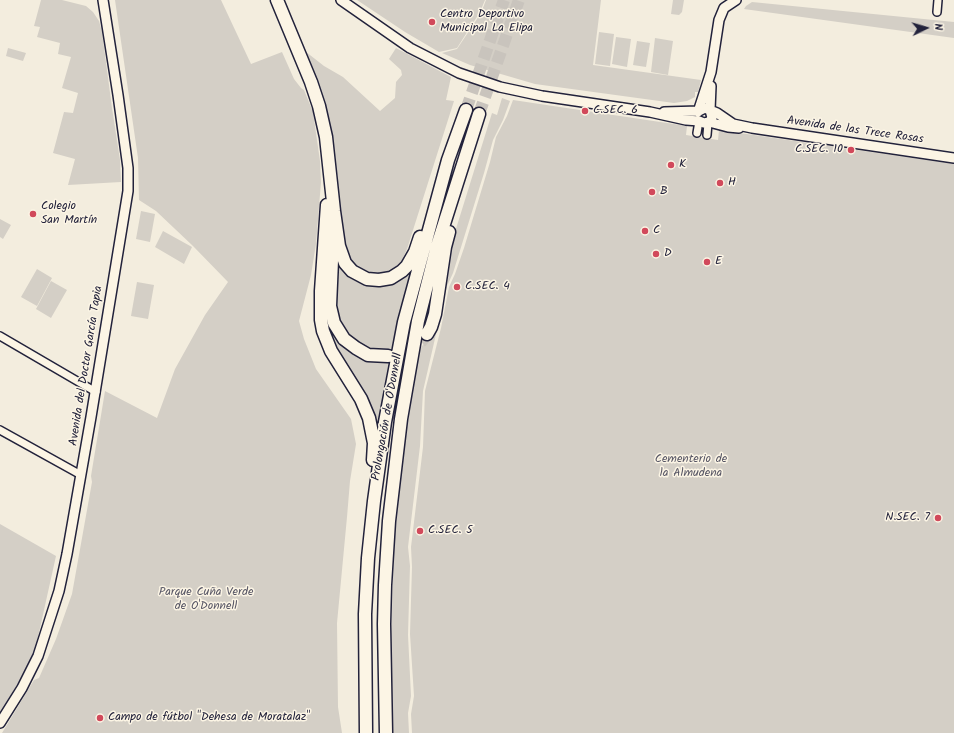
<!DOCTYPE html>
<meta charset="utf-8">
<style>
body{margin:0}
#map{position:relative;width:954px;height:733px;overflow:hidden;background:#f3edde;font-family:Kalam,sans-serif}
canvas{display:block}
.north{position:absolute;left:906px;top:8px;width:40px;height:40px;-webkit-text-stroke:3px #fcf5e5;paint-order:stroke;rotate:85deg;font-size:11px;font-weight:700;line-height:16px;text-align:center;color:#22223b}
.north::after{content:'';display:block;margin:auto;width:14px;height:18px;background:#22223b;clip-path:polygon(50% 0,100% 100%,50% 72%,0 100%)}
</style>
<div id="map">
<canvas width="954" height="733"></canvas>
<div class="north">N</div>
</div>
<script>
const ctx = document.querySelector('canvas').getContext('2d');
ctx.lineJoin = 'round';
function paint(path, color) {
  ctx.fillStyle = color;
  ctx.fill(path, 'evenodd');
}
function toPath(rows) {
  const path = new Path2D();
  for (const r of rows) {
    path.moveTo(r[0], r[1]);
    for (let i = 2; i < r.length; i += 2) path.lineTo(r[i], r[i + 1]);
  }
  return path;
}
function stroke(path, color, width, dash) {
  ctx.strokeStyle = color;
  ctx.lineWidth = width;
  ctx.lineCap = dash ? 'butt' : 'round';
  ctx.setLineDash(dash || []);
  ctx.stroke(path);
}
function label(font, color, halo, rows, align = 'center') {
  ctx.font = font + ' Kalam,sans-serif';
  ctx.lineWidth = 3;
  ctx.setLineDash([]);
  ctx.textBaseline = 'middle';
  ctx.strokeStyle = halo;
  ctx.fillStyle = color;
  for (const [text, x, y, turn = 0] of rows) {
    ctx.save();
    ctx.translate(x, y);
    ctx.rotate((+turn || 0) * Math.PI / 180);
    ctx.textAlign = isNaN(turn) ? turn : align;
    if (halo) ctx.strokeText(text, 0, 0);
    ctx.fillText(text, 0, 0);
    ctx.restore();
  }
}
paint(toPath([
 [41,0,62,0,86,6,93,12,99,21,102,32,112,108,120,160,121,182,68,185,75,159,53,153,64,112,73,113,78,93,62,88,71,57,58,54,60,43,37,37,40,27,34,26],
 [115,0,221,0,251,64,282,52,294,79,301,88,304,90,313,112,320,161,321,182,316,244,311,275,299,321,304,339,316,369,351,419,356,444,350,481,347,517,337,623,338,707,342,733,2,733,34,680,39,678,56,639,72,594,92,482,91,476,105,391,157,418,175,369,205,315,228,282,193,246,156,211,139,200,138,158],
 [357,0,485,0,480,12,457,48,439,52,405,32],
 [486,0,601,0,593,65,701,80,698,92,695,92,695,97,687,101,674,103,535,84,470,65,442,53,457,49,481,13],
 [673,0,684,0,682,12,679,15,671,14],
 [752,2,954,22,954,38,744,9,746,6],
 [599,32,614,34,610,66,595,64],
 [616,37,631,39,627,67,612,64],
 [655,38,673,41,668,75,651,72],
 [637,41,650,43,646,67,633,65],
 [8,48,26,53,23,61,6,56],
 [301,48,324,66,343,77,380,111,395,98,396,82,402,75,401,70,389,59,396,48,451,77,446,100,454,101,407,249,401,262,391,271,376,274,362,271,349,260,344,251,337,173,328,118,320,90],
 [502,98,510,101,503,120,493,140,484,173,453,273,447,286,423,391,420,446,408,547,410,566,408,635,411,696,408,713,409,733,392,733,391,643,394,540,405,439,418,358,420,348,429,339,455,232,492,113,497,115],
 [513,100,687,126,686,135,718,140,719,130,954,164,954,733,412,733,411,714,414,696,410,634,412,567,411,547,423,447,425,391,441,328,449,287,455,274,464,248,490,162,496,137,507,116],
 [141,211,155,214,150,242,136,239],
 [0,219,11,225,3,239,0,237],
 [163,231,192,247,184,264,155,247],
 [340,263,365,283,411,270,391,350,379,351,367,349,354,342,340,323,336,307,337,285],
 [37,269,52,278,37,306,21,297],
 [51,281,67,290,51,318,36,309],
 [137,282,154,285,148,319,131,316],
 [324,291,336,335,389,359,377,433,329,340],
 [0,524,56,556,34,655,0,714]
]), '#d4cfc6');
stroke(toPath([
 [466,110,504,0],
 [479,114,519,0],
 [389,356,408,351,422,341,427,334]
]), '#c9c4bd', 12, [12, 6]);
const street = toPath([
 [937,12,938,0],
 [697,133,699,121],
 [707,135,708,123],
 [0,336,96,392],
 [0,430,81,475]
]);
const secondary = toPath([
 [341,0,410,48,459,73,500,87,542,96,650,112,686,120,699,121,704,123,709,122,712,118,710,110],
 [710,110,711,86],
 [664,112,699,111,705,108,717,113,733,124,752,128,954,158],
 [698,112,711,72,719,20,724,8,736,0],
 [709,122,728,127,739,128],
 [0,723,22,688,38,656,59,591,67,554,91,417,128,191,128,168,118,95,103,0]
]);
const highway = toPath([
 [277,0,311,82,319,106,326,137,334,211,339,246,345,263,352,271,367,279,379,280,391,278,402,271,407,266,415,252,420,237],
 [327,205,321,291,321,320,323,331,331,351,361,399,369,418,374,443,373,460],
 [333,238,330,306,334,323,344,339,356,348,368,355,388,356],
 [427,334,431,327,435,314,445,247,449,232],
 [366,733,365,614,368,558,374,501,385,422,404,322,448,160,466,110],
 [386,733,384,624,385,585,389,521,401,419,418,321,437,246,479,114]
]);
stroke(street, '#22223b', 10);
stroke(secondary, '#22223b', 12);
stroke(highway, '#22223b', 15);
stroke(street, '#fcf5e5', 7);
stroke(secondary, '#fcf5e5', 9);
stroke(highway, '#fcf5e5', 12);
for (const [x, y, r, color] of [
 [432,22,4,"#d1495b"],
 [585,111,4,"#d1495b"],
 [851,150,4,"#d1495b"],
 [671,165,4,"#d1495b"],
 [720,183,4,"#d1495b"],
 [652,192,4,"#d1495b"],
 [33,214,4,"#d1495b"],
 [645,231,4,"#d1495b"],
 [656,254,4,"#d1495b"],
 [707,262,4,"#d1495b"],
 [457,287,4,"#d1495b"],
 [938,518,4,"#d1495b"],
 [420,531,4,"#d1495b"],
 [100,718,4,"#d1495b"]
]) {
  const dot = new Path2D();
  dot.arc(x, y, r, 0, 2 * Math.PI);
  ctx.fillStyle = color;
  ctx.fill(dot);
  stroke(dot, '#fcf5e5', 1.5);
}
label('12px', '#22223b', '#fcf5e5', [
 ["Centro Deportivo",440,15],
 ["Municipal La Elipa",440,29],
 ["C.SEC. 6",593,111],
 ["C.SEC. 10",843,150,"right"],
 ["K",679,165],
 ["H",728,183],
 ["B",660,192],
 ["Colegio",41,207],
 ["San Martín",41,221],
 ["C",653,231],
 ["D",664,254],
 ["E",715,262],
 ["C.SEC. 4",465,287],
 ["N.SEC. 7",930,518,"right"],
 ["C.SEC. 5",428,531],
 ["Campo de fútbol \"Dehesa de Moratalaz\"",108,718]
], 'left');
label('12px', '#22223b', '#fcf5e5', [
 ["Avenida de las Trece Rosas",855,131,8],
 ["Avenida del Doctor García Tapia",87,366,-81],
 ["Prolongación de O'Donnell",388,417,-80]
]);
label('12px', '#575665', '#fcf5e5', [
 ["Cementerio de",691,460],
 ["la Almudena",691,474],
 ["Parque Cuña Verde",206,593],
 ["de O'Donnell",206,607]
]);
</script>
